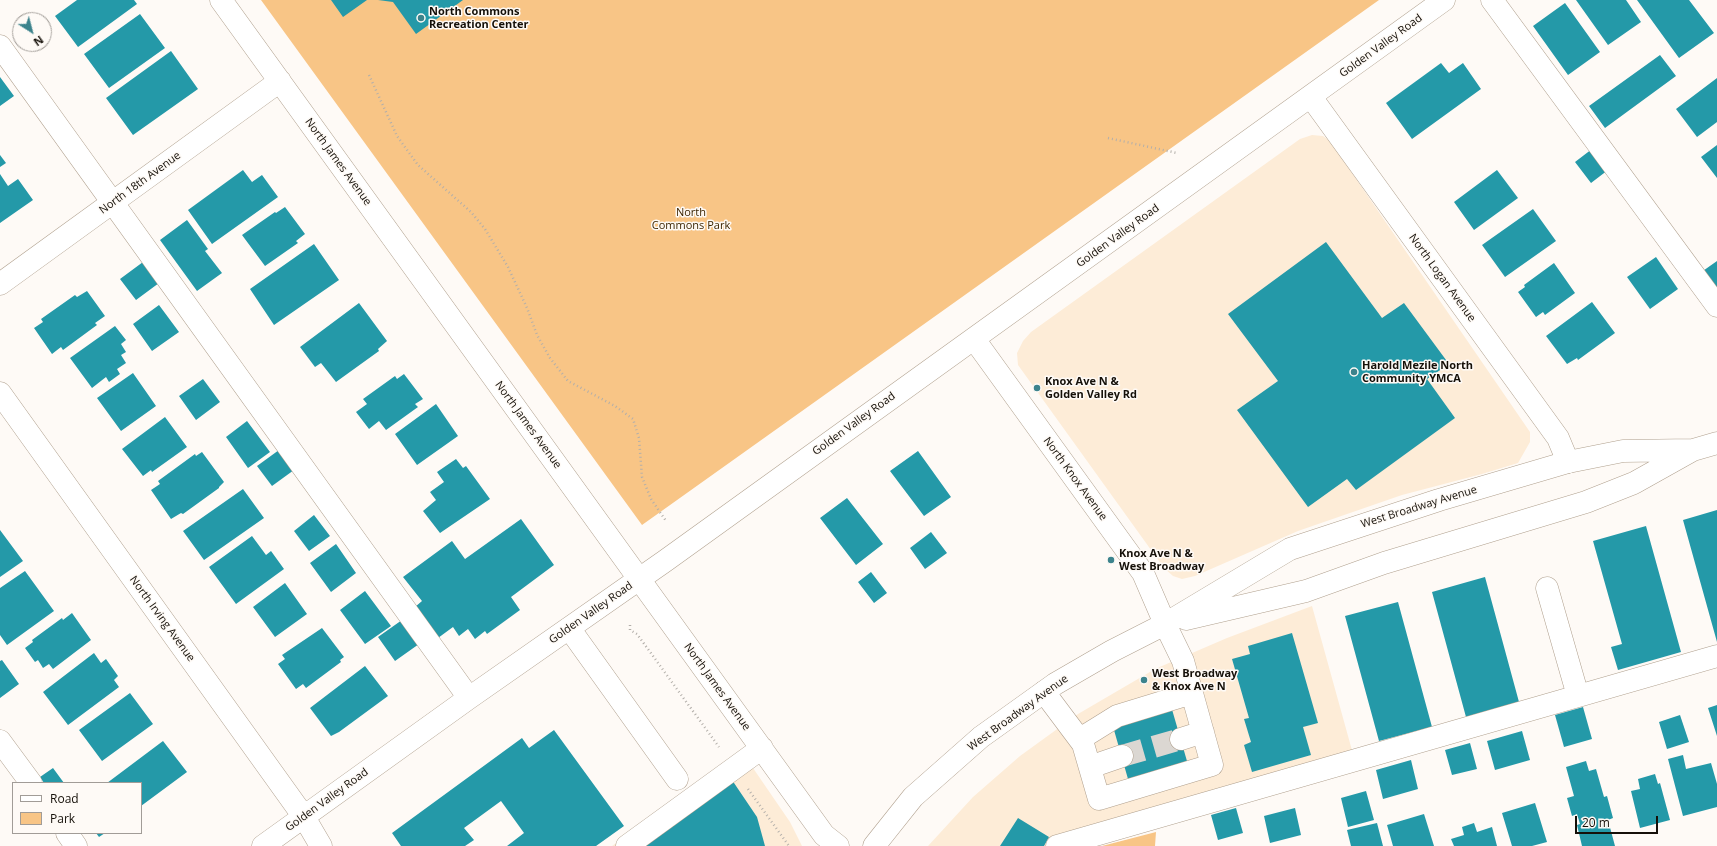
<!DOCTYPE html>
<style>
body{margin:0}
#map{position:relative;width:1717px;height:846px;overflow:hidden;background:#fefaf6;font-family:"Open Sans",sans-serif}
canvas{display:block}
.legend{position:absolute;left:12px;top:782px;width:130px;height:52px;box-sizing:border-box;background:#fefaf6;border:1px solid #a19c97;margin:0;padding:5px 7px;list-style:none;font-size:12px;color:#151009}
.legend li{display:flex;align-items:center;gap:8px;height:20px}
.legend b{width:20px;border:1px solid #a19c97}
.north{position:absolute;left:12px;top:12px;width:40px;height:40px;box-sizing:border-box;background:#fefaf6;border:1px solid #a19c97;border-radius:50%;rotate:144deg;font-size:11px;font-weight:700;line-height:16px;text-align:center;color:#151009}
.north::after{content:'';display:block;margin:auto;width:14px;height:18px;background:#3c838c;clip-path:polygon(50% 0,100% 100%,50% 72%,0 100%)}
.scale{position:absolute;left:1575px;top:816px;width:83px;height:18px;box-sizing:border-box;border:2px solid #151009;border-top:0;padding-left:5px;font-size:12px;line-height:14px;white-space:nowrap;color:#151009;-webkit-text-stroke:3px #fefaf6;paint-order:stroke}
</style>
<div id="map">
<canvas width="1717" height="846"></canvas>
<ul class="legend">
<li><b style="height:5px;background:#fff"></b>Road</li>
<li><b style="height:11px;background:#f8c586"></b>Park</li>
</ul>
<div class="north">N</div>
<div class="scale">20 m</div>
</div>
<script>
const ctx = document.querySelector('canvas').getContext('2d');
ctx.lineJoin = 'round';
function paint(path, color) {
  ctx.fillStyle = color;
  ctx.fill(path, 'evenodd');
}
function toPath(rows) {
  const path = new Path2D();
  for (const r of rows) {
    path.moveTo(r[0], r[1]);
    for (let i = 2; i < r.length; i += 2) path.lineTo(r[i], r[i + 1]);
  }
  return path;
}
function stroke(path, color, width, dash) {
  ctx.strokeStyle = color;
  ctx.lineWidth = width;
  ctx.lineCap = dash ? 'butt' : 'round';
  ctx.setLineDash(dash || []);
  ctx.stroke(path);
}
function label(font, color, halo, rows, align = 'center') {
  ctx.font = font + ' "Open Sans",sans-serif';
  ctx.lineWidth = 3;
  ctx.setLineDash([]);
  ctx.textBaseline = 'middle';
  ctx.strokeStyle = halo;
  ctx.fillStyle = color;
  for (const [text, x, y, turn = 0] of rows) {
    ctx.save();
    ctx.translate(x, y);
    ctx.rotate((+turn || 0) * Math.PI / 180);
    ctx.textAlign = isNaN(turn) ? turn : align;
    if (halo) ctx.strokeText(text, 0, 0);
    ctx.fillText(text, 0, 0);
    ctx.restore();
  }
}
paint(toPath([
 [1312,135,1323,136,1330,141,1530,432,1530,442,1518,463,1482,474,1402,495,1298,531,1195,576,1182,579,1173,576,1164,568,1018,365,1017,353,1023,341,1031,332,1300,139],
 [1312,606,1353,754,1051,846,928,846,973,797,1020,756,1078,714,1155,669,1227,638],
 [742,752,790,822,802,846,612,846]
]), '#fdecd7');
paint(toPath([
 [261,0,1379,0,642,525],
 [1156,832,1155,846,1102,846]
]), '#f8c586');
paint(toPath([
 [77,0,134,0,137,4,78,47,55,16],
 [331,0,367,0,343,17],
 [378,0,463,0,416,34,393,2],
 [1576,0,1626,0,1641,22,1608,45],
 [1637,0,1689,0,1714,33,1679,58],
 [1565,3,1600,52,1568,75,1533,26],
 [140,14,165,48,109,88,84,54],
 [171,51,198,89,133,135,106,98],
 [1660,55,1676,76,1605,128,1589,106],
 [1441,63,1449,73,1463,63,1481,89,1412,139,1386,103],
 [0,77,14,96,0,106],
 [1717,78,1717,122,1697,137,1676,109],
 [1717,145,1717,178,1701,157],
 [1592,149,1608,170,1591,183,1575,162],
 [0,155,6,163,0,167],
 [243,170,252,182,262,175,278,197,212,244,188,210],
 [1497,170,1518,198,1474,230,1454,202],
 [0,174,8,186,18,179,33,200,0,223],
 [285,207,305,234,296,241,298,243,265,266,242,235,275,212,276,213],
 [1533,209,1556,241,1505,277,1482,245],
 [187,220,208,249,205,251,222,273,197,291,160,240],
 [1326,242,1382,318,1404,303,1449,364,1427,379,1455,418,1356,490,1347,479,1308,507,1237,410,1278,381,1228,314],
 [314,244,339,280,274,325,250,289],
 [1656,257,1678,289,1650,309,1627,277],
 [1717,261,1717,296,1700,273],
 [143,262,159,283,136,300,120,279],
 [1554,263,1575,293,1545,315,1543,312,1536,317,1518,292,1525,287,1524,285],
 [87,291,105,316,95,323,97,325,63,350,61,347,52,354,34,328,43,322,41,319,75,295,77,297],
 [1592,302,1615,333,1578,360,1577,358,1567,364,1546,336],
 [359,303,387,341,378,349,379,351,336,382,321,363,315,367,300,347],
 [159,305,179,332,152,351,133,324],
 [115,326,126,340,121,344,126,352,121,355,126,363,117,369,120,374,109,382,106,377,92,388,70,358],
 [133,373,156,406,121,431,97,398],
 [404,374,423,399,415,404,418,407,386,430,379,421,369,429,356,412,367,404,363,399,395,376,397,379],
 [203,379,220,402,196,420,179,396],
 [436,404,458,436,417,465,395,434],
 [165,417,187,447,152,472,151,470,143,476,122,449],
 [247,421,270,452,248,468,226,437],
 [279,450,294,470,272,486,257,466],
 [918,451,951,497,924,516,890,471],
 [202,452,224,482,219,487,219,488,183,514,181,513,171,519,151,490,160,484,158,481,195,454,196,456],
 [456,459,463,468,466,466,490,499,440,533,423,511,436,500,430,492,444,482,437,472],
 [243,489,264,518,204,560,183,531],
 [847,498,883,544,856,565,820,518],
 [1717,510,1717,642,1683,520],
 [314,515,330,536,309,551,294,531],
 [521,519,554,565,511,597,520,610,487,634,485,631,475,639,468,629,459,636,453,627,438,638,415,607,422,601,403,577,452,541,465,559],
 [1646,526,1681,652,1618,670,1611,647,1622,644,1593,541],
 [0,530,23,561,0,577],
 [931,532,947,553,925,569,910,548],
 [252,536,266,555,271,551,284,569,236,604,209,567],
 [336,544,356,573,331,592,310,563],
 [25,571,54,611,7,645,0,635,0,588],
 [871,572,887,593,874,603,858,582],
 [1485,577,1519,702,1466,717,1432,592],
 [285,583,307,614,275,637,253,607],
 [365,591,391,626,365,644,340,610],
 [1398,602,1432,727,1379,741,1345,616],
 [72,613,91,640,53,669,49,664,43,668,38,660,35,662,25,648,33,642,32,640,62,618,63,620],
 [402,620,419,644,395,661,378,637],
 [322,628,344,657,340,660,341,662,306,688,303,684,296,689,278,664,285,659,282,655],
 [1292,633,1318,723,1303,727,1311,755,1252,772,1244,745,1251,742,1244,719,1249,718,1232,659,1250,654,1248,646],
 [94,653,101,663,106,659,118,676,114,680,119,687,68,725,43,692],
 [2,660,19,684,0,698,0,661],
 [365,666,388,696,339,732,331,736,310,708],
 [130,693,153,724,102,761,79,730],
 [1717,705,1717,736,1708,708],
 [1171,706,1189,768,1130,786,1112,723],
 [1583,707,1592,739,1564,747,1555,715],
 [1680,715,1689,742,1667,749,1659,722],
 [554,730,624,826,596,846,507,846,524,833,501,801,464,828,474,840,465,846,401,846,392,833,522,738,529,748],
 [1522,731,1530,760,1495,770,1487,741],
 [163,741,187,772,141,806,141,783,107,783],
 [1470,743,1477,769,1452,775,1445,750],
 [1683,755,1686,769,1711,763,1717,784,1717,807,1683,816,1668,759],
 [1411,760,1418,789,1383,799,1376,770],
 [1586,761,1589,771,1596,769,1604,797,1607,796,1613,818,1608,820,1615,846,1582,846,1577,825,1580,824,1577,814,1572,816,1567,798,1574,796,1566,767],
 [53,768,64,783,44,783,40,777],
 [1655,774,1658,784,1660,783,1670,820,1640,828,1631,791,1640,789,1638,779],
 [732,780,757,817,765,846,641,846],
 [1366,791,1374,820,1348,827,1341,798],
 [1535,803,1547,842,1532,846,1512,846,1502,813],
 [1236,808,1243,833,1218,840,1211,815],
 [1295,808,1301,835,1270,843,1264,816],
 [1424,814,1434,846,1393,846,1387,825],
 [1018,818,1049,837,1044,846,1000,846],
 [1377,823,1383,846,1351,846,1347,830],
 [1474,823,1477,832,1492,827,1497,846,1454,846,1451,839,1464,835,1462,827],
 [96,833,105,833,99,837]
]), '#2499a8');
stroke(toPath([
 [1122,756,1181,739]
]), '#dbd7d2', 22, [22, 11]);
const minor = toPath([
 [221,0,824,835,838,846],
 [1492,0,1717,306],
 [0,46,469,698],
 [1311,97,1558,438,1568,462],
 [0,284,280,81],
 [974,339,1143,573,1165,624,1183,661,1212,765,1099,799,1083,744,1044,692],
 [0,393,304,817,321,846],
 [1547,588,1578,696],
 [569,628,677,779],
 [1080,739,1117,716,1192,693],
 [1181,739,1203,732],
 [0,741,31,783],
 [1090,767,1122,756],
 [67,833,76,846],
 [263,846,469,698,665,561,1444,0],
 [627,846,762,748],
 [1057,846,1717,656]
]);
const major = toPath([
 [1186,619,1306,591,1384,563,1586,502,1634,483,1693,450,1717,443],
 [874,846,913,797,981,737,1055,684,1112,651,1165,624,1290,549,1439,500,1568,462,1623,451,1693,450]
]);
stroke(minor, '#b0a08e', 23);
stroke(major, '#b0a08e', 23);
stroke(toPath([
 [369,75,397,136,418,165,471,212,485,229,508,267,527,308,537,335,550,358,568,381,615,406,633,419,639,438,642,477,651,499,666,521],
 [1108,138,1177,153],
 [630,625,630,630,637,634,719,747],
 [748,789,789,846]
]), '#b3afaa', 2.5, [1, 3]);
stroke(minor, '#fff', 22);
stroke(major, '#fff', 22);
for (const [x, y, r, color] of [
 [421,18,4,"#3c838c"],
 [1354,372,4,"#3c838c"],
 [1037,388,4,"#3c838c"],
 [1111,560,4,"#3c838c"],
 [1144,680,4,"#3c838c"]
]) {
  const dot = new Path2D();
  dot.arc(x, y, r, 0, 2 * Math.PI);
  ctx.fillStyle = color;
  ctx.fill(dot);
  stroke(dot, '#fefaf6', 1.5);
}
label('bold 11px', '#151009', '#fefaf6', [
 ["North Commons",429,12],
 ["Recreation Center",429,25],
 ["Harold Mezile North",1362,366],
 ["Community YMCA",1362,379],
 ["Knox Ave N &",1045,382],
 ["Golden Valley Rd",1045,395],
 ["Knox Ave N &",1119,554],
 ["West Broadway",1119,567],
 ["West Broadway",1152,674],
 ["& Knox Ave N",1152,687]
], 'left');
label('11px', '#151009', '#fefaf6', [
 ["Golden Valley Road",1381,46,-36],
 ["North James Avenue",338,162,54],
 ["North 18th Avenue",140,183,-36],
 ["Golden Valley Road",1118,236,-36],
 ["North Logan Avenue",1442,278,54],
 ["Golden Valley Road",854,424,-36],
 ["North James Avenue",528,425,54],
 ["North Knox Avenue",1075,479,54],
 ["West Broadway Avenue",1419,507,-17],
 ["Golden Valley Road",591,613,-35],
 ["North Irving Avenue",162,619,54],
 ["North James Avenue",717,687,54],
 ["West Broadway Avenue",1018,713,-36],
 ["Golden Valley Road",327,800,-36]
]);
label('11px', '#3d2500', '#fefaf6', [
 ["North",691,213],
 ["Commons Park",691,226]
]);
</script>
